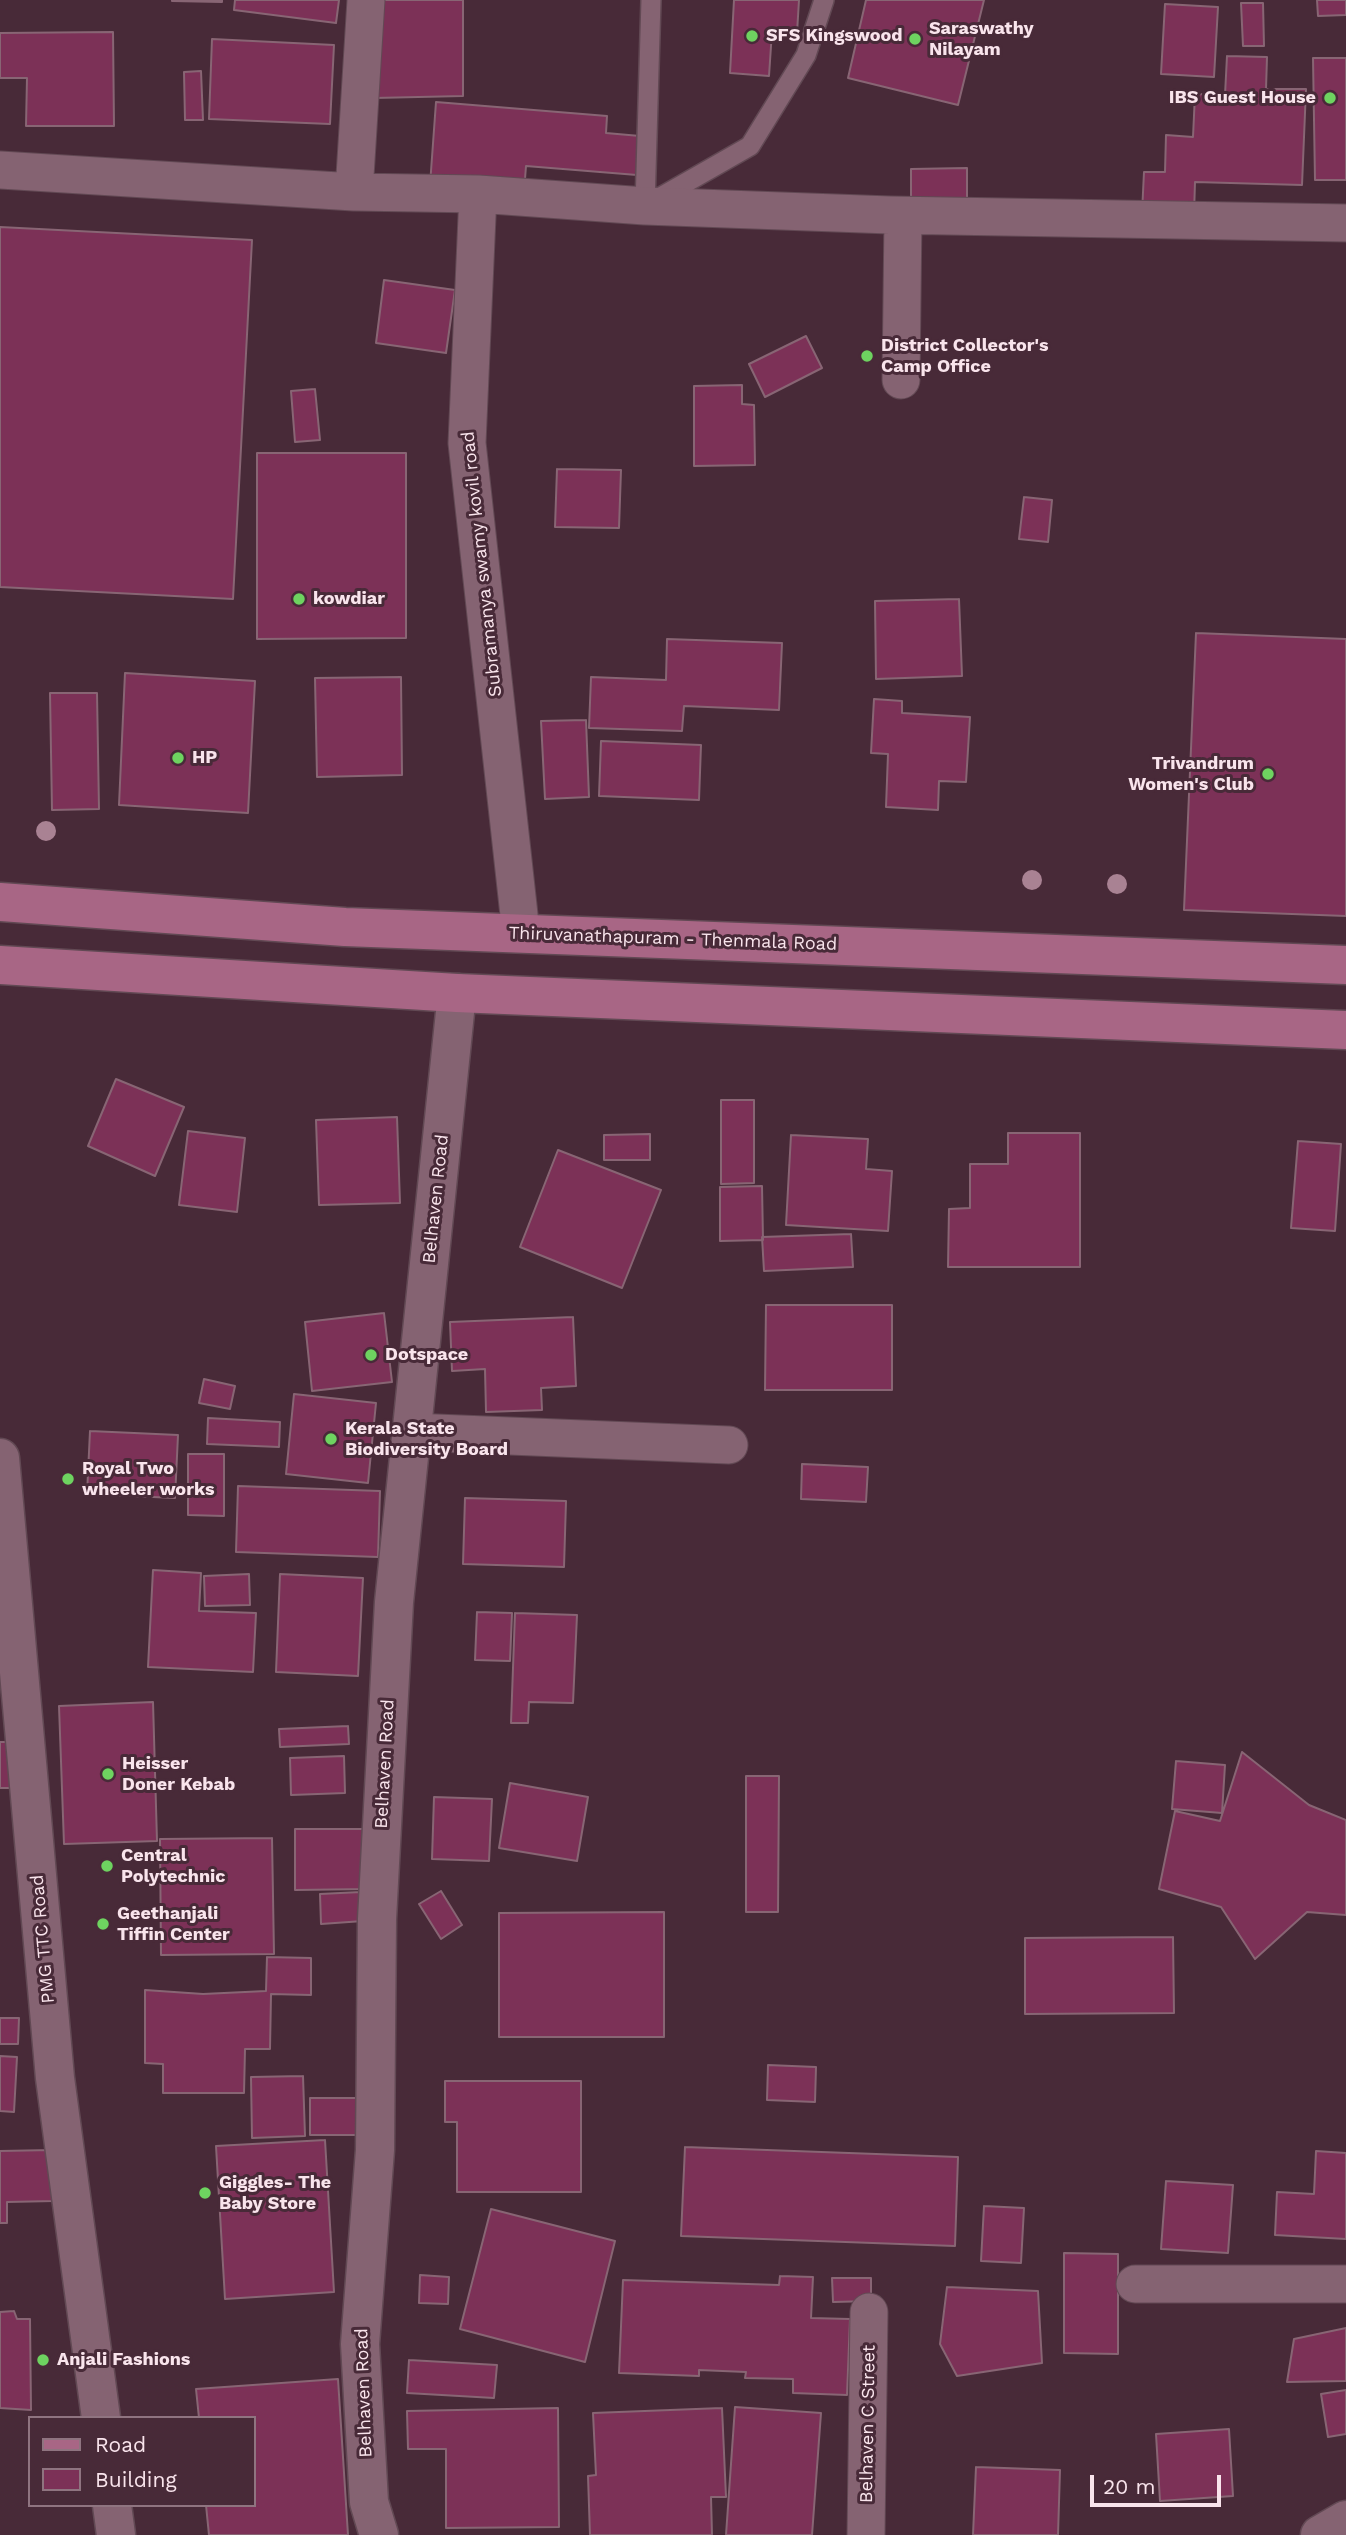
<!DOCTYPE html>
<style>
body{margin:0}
#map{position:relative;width:1346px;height:2535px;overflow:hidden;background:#482a38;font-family:"Work Sans",sans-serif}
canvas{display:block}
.legend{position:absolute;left:28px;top:2416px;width:228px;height:91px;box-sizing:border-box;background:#482a38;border:2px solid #8f7480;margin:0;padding:9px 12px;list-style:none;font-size:21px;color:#f9e4ec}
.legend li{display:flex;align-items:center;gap:14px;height:35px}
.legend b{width:35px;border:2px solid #8f7480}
.scale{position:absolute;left:1090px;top:2475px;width:131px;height:32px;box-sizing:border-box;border:4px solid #f9e4ec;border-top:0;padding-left:9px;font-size:21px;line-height:24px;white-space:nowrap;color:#f9e4ec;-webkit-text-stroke:5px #482a38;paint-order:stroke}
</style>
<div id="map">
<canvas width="1346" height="2535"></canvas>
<ul class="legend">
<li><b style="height:9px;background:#a86685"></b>Road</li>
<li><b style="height:19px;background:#7c3157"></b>Building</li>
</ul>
<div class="scale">20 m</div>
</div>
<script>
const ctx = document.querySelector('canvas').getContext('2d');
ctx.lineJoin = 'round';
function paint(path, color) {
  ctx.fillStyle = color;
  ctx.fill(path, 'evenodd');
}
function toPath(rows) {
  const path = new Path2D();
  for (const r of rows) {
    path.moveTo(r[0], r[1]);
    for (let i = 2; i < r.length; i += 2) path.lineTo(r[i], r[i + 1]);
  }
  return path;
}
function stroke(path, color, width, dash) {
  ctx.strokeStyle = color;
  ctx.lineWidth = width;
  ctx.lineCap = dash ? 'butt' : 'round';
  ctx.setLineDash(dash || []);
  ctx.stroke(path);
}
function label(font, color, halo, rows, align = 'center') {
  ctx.font = font + ' "Work Sans",sans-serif';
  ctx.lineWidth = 6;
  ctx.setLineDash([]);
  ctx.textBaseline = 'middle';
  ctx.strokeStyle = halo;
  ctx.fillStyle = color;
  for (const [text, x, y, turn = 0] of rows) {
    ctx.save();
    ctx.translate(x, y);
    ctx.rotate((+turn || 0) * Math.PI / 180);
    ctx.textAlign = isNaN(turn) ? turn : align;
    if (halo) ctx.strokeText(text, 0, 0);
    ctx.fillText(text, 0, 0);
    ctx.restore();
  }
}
const building = toPath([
 [172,0,222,0,222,2,172,1,172,0],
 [235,0,339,0,336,23,234,10,235,0],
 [373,0,463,0,463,96,374,98,373,0],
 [734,0,799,0,797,33,772,31,769,76,730,73,734,0],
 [866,0,984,0,958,105,848,78,866,0],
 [1317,0,1346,0,1346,15,1318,16,1317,0],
 [1241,3,1263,3,1264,46,1243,46,1241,3],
 [1165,4,1218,7,1214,77,1161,74,1165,4],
 [113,32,114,126,26,126,27,78,0,78,0,33,113,32],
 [212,39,334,45,330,124,209,119,212,39],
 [1227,56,1267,57,1266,89,1306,89,1302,185,1195,182,1194,214,1142,213,1144,172,1165,172,1166,135,1193,137,1195,94,1225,95,1227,56],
 [1313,58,1346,58,1346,180,1315,180,1313,58],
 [201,71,203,120,185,120,184,72,201,71],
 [436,102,607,116,606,133,640,136,637,175,526,166,524,192,430,185,436,102],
 [967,168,967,199,911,200,911,169,967,168],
 [0,227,252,240,233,599,0,587,0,227],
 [384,280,455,290,446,353,376,343,384,280],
 [806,336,822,368,765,397,749,364,806,336],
 [742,385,742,404,754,405,755,465,694,466,694,386,742,385],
 [315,389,320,440,295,442,291,391,315,389],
 [257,453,406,453,406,638,257,639,257,453],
 [557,469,621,470,619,528,555,527,557,469],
 [1024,497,1052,500,1048,542,1019,539,1024,497],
 [959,599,962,676,876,679,875,601,959,599],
 [1196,633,1346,639,1346,916,1184,910,1196,633],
 [667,639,782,643,779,710,684,706,682,731,589,728,591,677,666,680,667,639],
 [125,673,255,681,248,813,119,805,125,673],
 [401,677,402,775,317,777,315,678,401,677],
 [50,693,97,693,99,809,52,810,50,693],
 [874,699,902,701,902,713,970,717,966,782,939,781,938,810,886,807,888,754,871,753,874,699],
 [586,720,589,797,545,799,541,721,586,720],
 [601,741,701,745,699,800,599,796,601,741],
 [116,1079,184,1107,155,1176,88,1146,116,1079],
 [721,1100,754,1100,754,1183,721,1184,721,1100],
 [397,1117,400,1203,319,1205,316,1120,397,1117],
 [188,1131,245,1138,237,1212,179,1205,188,1131],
 [1008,1133,1080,1133,1080,1267,948,1267,949,1209,970,1208,970,1164,1008,1164,1008,1133],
 [650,1134,650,1160,604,1160,604,1135,650,1134],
 [791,1135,868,1139,866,1169,892,1171,888,1231,786,1225,791,1135],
 [1298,1141,1341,1144,1335,1231,1291,1228,1298,1141],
 [558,1150,661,1190,622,1288,520,1247,558,1150],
 [762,1186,763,1240,720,1241,720,1187,762,1186],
 [851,1234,853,1267,764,1271,762,1237,851,1234],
 [766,1305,892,1305,892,1390,765,1390,766,1305],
 [384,1313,392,1382,312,1391,305,1322,384,1313],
 [573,1317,576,1386,541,1388,542,1410,486,1412,485,1369,452,1371,450,1322,573,1317],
 [204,1379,235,1386,230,1409,199,1403,204,1379],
 [294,1394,376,1403,368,1483,286,1474,294,1394],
 [208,1418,280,1422,279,1447,207,1444,208,1418],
 [90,1431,178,1435,175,1498,87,1494,90,1431],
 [188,1454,224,1454,224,1516,188,1515,188,1454],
 [802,1464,868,1467,866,1502,801,1499,802,1464],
 [238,1486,380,1491,378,1557,236,1552,238,1486],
 [465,1498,566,1501,564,1567,463,1564,465,1498],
 [153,1570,201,1573,199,1611,256,1613,253,1672,148,1667,153,1570],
 [249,1574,250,1605,205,1606,204,1576,249,1574],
 [280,1574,363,1578,358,1676,276,1672,280,1574],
 [477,1612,512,1613,510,1661,475,1660,477,1612],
 [515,1613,577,1615,573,1703,529,1702,528,1723,511,1723,515,1613],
 [153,1702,157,1841,64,1844,59,1706,153,1702],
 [348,1726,349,1744,280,1747,279,1729,348,1726],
 [0,1742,11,1742,12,1788,0,1788,0,1742],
 [1242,1752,1309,1805,1346,1820,1346,1915,1307,1912,1255,1959,1221,1907,1159,1889,1175,1811,1220,1821,1242,1752],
 [344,1756,345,1793,291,1795,290,1758,344,1756],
 [1176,1761,1225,1765,1222,1813,1172,1809,1176,1761],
 [746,1776,779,1776,778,1912,746,1912,746,1776],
 [510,1783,588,1797,577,1861,499,1848,510,1783],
 [434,1797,492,1799,489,1861,432,1859,434,1797],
 [295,1829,367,1829,369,1889,295,1890,295,1829],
 [272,1838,274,1954,161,1955,160,1839,272,1838],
 [441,1891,462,1925,441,1939,419,1904,441,1891],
 [361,1892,363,1921,321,1924,320,1894,361,1892],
 [664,1912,664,2037,499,2037,499,1913,664,1912],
 [1173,1937,1174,2013,1025,2014,1025,1938,1173,1937],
 [267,1957,311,1958,311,1995,271,1994,270,2049,245,2049,244,2093,163,2093,163,2064,145,2063,145,1990,203,1994,266,1991,267,1957],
 [0,2018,19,2018,18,2044,0,2044,0,2018],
 [0,2056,17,2057,14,2112,0,2111,0,2056],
 [768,2065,816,2067,815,2102,767,2100,768,2065],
 [303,2076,305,2136,252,2138,251,2077,303,2076],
 [445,2081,581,2081,581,2192,457,2192,457,2122,445,2122,445,2081],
 [310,2098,356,2098,356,2135,310,2135,310,2098],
 [325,2140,334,2292,225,2299,216,2146,325,2140],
 [685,2147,958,2157,955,2246,681,2236,685,2147],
 [52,2150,54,2201,7,2202,7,2223,0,2223,0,2151,52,2150],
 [1316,2151,1346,2153,1346,2239,1275,2235,1277,2192,1314,2194,1316,2151],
 [1166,2181,1233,2185,1228,2253,1161,2249,1166,2181],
 [984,2206,1024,2208,1021,2263,981,2261,984,2206],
 [491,2209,615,2241,585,2362,460,2329,491,2209],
 [1064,2253,1118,2254,1118,2354,1064,2353,1064,2253],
 [420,2275,449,2277,448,2304,419,2303,420,2275],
 [780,2276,813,2277,811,2318,850,2319,847,2395,793,2393,793,2379,745,2378,746,2372,699,2370,699,2376,619,2373,623,2280,779,2285,780,2276],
 [832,2278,871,2278,871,2301,833,2302,832,2278],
 [947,2287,1038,2291,1042,2363,957,2376,940,2344,947,2287],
 [14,2311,17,2319,30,2319,31,2410,0,2408,0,2312,14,2311],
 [1346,2328,1346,2381,1287,2382,1294,2339,1346,2328],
 [409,2360,497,2365,494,2398,407,2393,409,2360],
 [338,2379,348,2535,209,2535,206,2505,254,2505,254,2418,199,2418,196,2389,338,2379],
 [1346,2390,1346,2434,1328,2437,1321,2394,1346,2390],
 [735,2407,821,2413,812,2535,726,2535,735,2407],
 [558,2408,559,2527,446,2528,446,2449,408,2449,407,2411,558,2408],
 [722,2408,726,2497,711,2497,712,2535,590,2535,588,2476,596,2475,593,2413,722,2408],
 [1229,2429,1233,2496,1160,2501,1156,2434,1229,2429],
 [976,2467,1060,2470,1058,2535,973,2535,976,2467]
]);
paint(building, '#7c3157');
stroke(building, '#886574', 2);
const lane = toPath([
 [652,202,750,146,806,55,824,0],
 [645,206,651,0]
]);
const street = toPath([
 [0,170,354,192,478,194,645,206,890,215,1346,223],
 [354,192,366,0],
 [478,194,467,443,521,933],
 [901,380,903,216],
 [412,1432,729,1445],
 [1135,2284,1346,2284],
 [866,2535,869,2312]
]);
const secondary = toPath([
 [0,1458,55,2078,101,2418],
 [112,2505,116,2535],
 [379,2535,369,2502,360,2344,375,2150,377,1919,394,1602,457,993],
 [1320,2535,1346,2520]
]);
const primary = toPath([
 [0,902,345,927,1346,965],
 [0,965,457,993,1346,1030]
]);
stroke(lane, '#624954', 22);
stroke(street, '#624954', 39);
stroke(secondary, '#624954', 41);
stroke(primary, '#624954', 41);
stroke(lane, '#856372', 19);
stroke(street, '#856372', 37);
stroke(secondary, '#856372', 38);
stroke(primary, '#a86685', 38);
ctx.fillStyle = '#a98293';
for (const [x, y] of [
 [46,831],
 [1032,880],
 [1117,884]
]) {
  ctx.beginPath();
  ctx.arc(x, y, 10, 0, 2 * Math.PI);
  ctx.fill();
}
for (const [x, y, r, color] of [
 [752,36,7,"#6ed360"],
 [915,39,7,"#6ed360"],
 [1330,98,7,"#6ed360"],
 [867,356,7,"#6ed360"],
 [299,599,7,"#6ed360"],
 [178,758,7,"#6ed360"],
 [1268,774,7,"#6ed360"],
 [371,1355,7,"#6ed360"],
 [331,1439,7,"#6ed360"],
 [68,1479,7,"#6ed360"],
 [108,1774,7,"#6ed360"],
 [107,1866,7,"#6ed360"],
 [103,1924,7,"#6ed360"],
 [205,2193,7,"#6ed360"],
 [43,2360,7,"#6ed360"]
]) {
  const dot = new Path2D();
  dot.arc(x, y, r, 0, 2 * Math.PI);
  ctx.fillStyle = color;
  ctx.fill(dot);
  stroke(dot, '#482a38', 2.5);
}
label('bold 18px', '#f9e4ec', '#482a38', [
 ["Saraswathy",929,29],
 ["Nilayam",929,50],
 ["SFS Kingswood",766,36],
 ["IBS Guest House",1316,98,"right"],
 ["District Collector's",881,346],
 ["Camp Office",881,367],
 ["kowdiar",313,599],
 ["HP",192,758],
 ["Trivandrum",1254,764,"right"],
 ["Women's Club",1254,785,"right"],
 ["Dotspace",385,1355],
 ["Kerala State",345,1429],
 ["Biodiversity Board",345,1450],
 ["Royal Two",82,1469],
 ["wheeler works",82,1490],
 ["Heisser",122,1764],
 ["Doner Kebab",122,1785],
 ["Central",121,1856],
 ["Polytechnic",121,1877],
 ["Geethanjali",117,1914],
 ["Tiffin Center",117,1935],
 ["Giggles- The",219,2183],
 ["Baby Store",219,2204],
 ["Anjali Fashions",57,2360]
], 'left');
label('18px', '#f9e4ec', '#482a38', [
 ["Subramanya swamy kovil road",482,564,-96],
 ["Thiruvanathapuram - Thenmala Road",673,939,2],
 ["Belhaven Road",436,1199,-84],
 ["Belhaven Road",385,1764,-87],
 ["PMG TTC Road",43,1939,-95],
 ["Belhaven Road",364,2393,-92],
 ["Belhaven C Street",868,2424,-89]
]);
</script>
